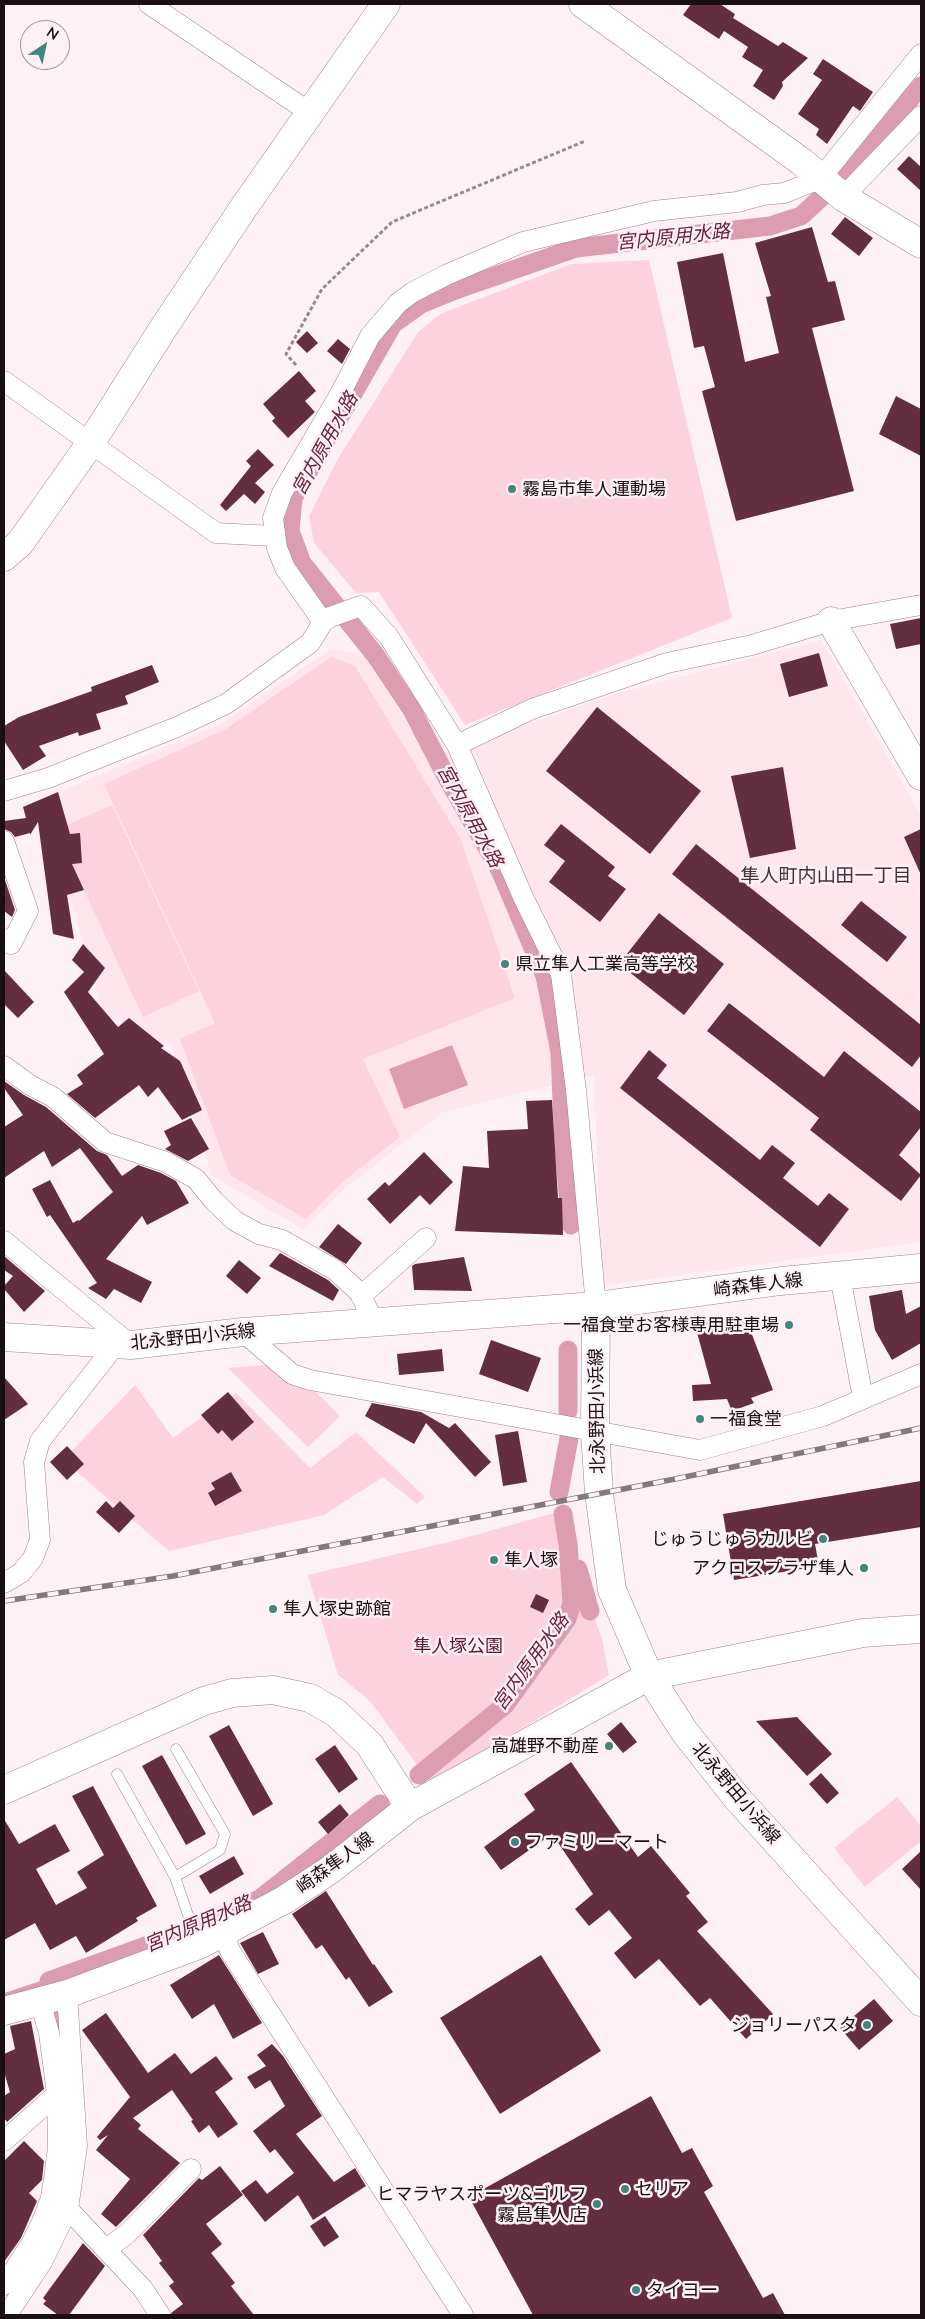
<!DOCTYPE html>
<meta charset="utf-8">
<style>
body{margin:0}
#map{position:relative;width:925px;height:2319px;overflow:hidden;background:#fef1f5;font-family:Lato,sans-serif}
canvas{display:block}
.frame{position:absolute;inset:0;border:5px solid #1a1013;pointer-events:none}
.north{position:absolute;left:20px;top:20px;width:50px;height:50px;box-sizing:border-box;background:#fef1f5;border:1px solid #a3979b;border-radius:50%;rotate:34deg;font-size:14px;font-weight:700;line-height:20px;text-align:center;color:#1a1013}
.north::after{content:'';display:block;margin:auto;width:18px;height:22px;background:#41867c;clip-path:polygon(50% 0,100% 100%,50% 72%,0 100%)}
</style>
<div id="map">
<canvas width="925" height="2319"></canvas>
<div class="frame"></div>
<div class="north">N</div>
</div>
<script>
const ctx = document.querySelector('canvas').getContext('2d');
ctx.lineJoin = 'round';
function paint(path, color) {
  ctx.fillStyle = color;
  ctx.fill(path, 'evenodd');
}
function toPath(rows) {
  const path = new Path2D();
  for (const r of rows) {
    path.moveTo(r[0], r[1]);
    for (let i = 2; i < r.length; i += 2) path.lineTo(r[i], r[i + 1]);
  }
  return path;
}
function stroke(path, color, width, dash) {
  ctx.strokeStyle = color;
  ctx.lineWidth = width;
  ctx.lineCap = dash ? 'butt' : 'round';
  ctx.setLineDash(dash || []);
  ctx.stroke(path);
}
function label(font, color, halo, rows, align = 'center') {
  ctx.font = font + ' Lato,"Noto Sans JP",sans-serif';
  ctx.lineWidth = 5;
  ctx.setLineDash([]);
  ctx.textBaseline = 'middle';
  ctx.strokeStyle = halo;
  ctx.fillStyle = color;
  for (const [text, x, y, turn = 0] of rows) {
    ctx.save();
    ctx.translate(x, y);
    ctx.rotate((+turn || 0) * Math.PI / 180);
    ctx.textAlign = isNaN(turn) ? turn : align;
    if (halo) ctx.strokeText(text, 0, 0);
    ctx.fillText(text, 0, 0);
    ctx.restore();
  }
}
paint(toPath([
 [821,640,921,815,921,1242,602,1286,594,1075,443,1112,342,1191,304,1230,212,1176,171,1045,104,1015,42,799,222,723,332,648,364,656,430,758,615,694]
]), '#fee6ec');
paint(toPath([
 [649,260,732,618,465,725,379,592,356,593,314,543,309,516,336,462,418,332,440,314,571,264],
 [331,657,355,666,460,838,515,998,363,1059,400,1137,346,1179,306,1219,230,1175,180,1039,215,1023,104,784,226,729],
 [112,805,199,991,143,1017,56,830],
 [287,1363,340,1416,308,1447,228,1368],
 [135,1385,173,1438,236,1393,310,1468,356,1432,425,1497,417,1504,383,1477,324,1515,169,1551,63,1460],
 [565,1510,584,1587,602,1639,609,1675,431,1784,370,1701,338,1675,308,1575,457,1540],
 [897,1797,921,1826,921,1841,865,1887,834,1848]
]), '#fcd2df');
paint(toPath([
 [452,1045,468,1085,404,1109,389,1069]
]), '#dc9db0');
stroke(toPath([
 [4,1996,49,1981]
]), '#dc9db0', 5.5);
stroke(toPath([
 [571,1225,564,1148,560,1052,545,976,500,870,446,776,412,710,376,656,302,563,290,531,293,498,393,324,421,304,458,289,576,248,770,226,801,216,849,172,921,86],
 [568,1411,568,1350],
 [559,1492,569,1438],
 [578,1569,590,1611],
 [419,1775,505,1705,567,1619,572,1603,568,1544,563,1514],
 [49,1981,204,1925,261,1898,380,1804],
 [58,2017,63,2061]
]), '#dc9db0', 19);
paint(toPath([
 [691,4,720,4,735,14,733,18,778,46,783,42,808,58,782,82,783,86,774,100,753,86,763,70,742,57,748,47,724,31,719,39,683,15],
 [823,59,873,92,860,111,853,106,827,144,816,135,819,129,798,114,822,80,813,74],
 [909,156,921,167,921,191,897,169],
 [845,217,873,238,859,256,831,234],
 [812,227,828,282,835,281,845,320,812,328,854,491,736,521,702,391,715,387,704,346,694,348,677,262,723,253,745,362,779,353,766,297,771,296,755,243],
 [307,331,318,343,307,353,296,342],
 [338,339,350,349,342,364,327,351],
 [299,371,316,391,305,401,315,412,288,438,272,421,275,418,263,404],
 [896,396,921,409,921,456,879,434],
 [258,449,274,465,255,483,265,492,255,504,244,494,226,511,220,505,251,466,246,461],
 [921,618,921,644,896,649,890,624],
 [819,653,828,686,789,697,780,664],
 [152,665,159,682,125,696,128,704,96,714,101,729,79,736,78,732,39,746,46,756,23,770,4,741,4,726,19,717,92,691,91,687],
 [597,707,701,791,650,854,546,771],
 [783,767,796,849,750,858,731,776],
 [58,792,70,834,80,833,82,863,72,864,84,890,67,895,74,939,53,934,38,822,30,835,30,833,15,837,11,832,4,829,4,821,26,818,23,807],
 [561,824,615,867,608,876,626,889,600,922,549,882,565,861,544,845],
 [921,829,921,875,904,837],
 [696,844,921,1025,921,1055,912,1067,672,874],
 [4,877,15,910,12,917,4,911],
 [861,901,907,937,887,962,841,925],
 [659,913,724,964,684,1015,619,964],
 [83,944,105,968,88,992,118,1027,129,1018,164,1046,161,1048,180,1061,202,1110,182,1120,158,1087,148,1097,139,1085,95,1118,67,1094,83,1084,77,1075,104,1054,64,992,84,972,72,960],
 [4,970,34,1002,18,1018,4,1004],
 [729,1003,824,1077,844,1051,921,1112,921,1127,899,1155,921,1175,901,1201,810,1130,819,1118,707,1031],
 [649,1050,667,1065,657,1078,760,1160,772,1145,795,1163,783,1178,818,1206,829,1193,849,1209,820,1247,620,1088],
 [4,1081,24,1095,46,1107,97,1151,107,1155,122,1176,138,1165,161,1173,176,1181,189,1203,147,1225,142,1216,106,1259,152,1282,141,1303,114,1289,106,1299,88,1288,97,1283,50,1215,47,1217,32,1189,50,1180,73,1223,78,1220,79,1221,113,1192,80,1148,52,1167,44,1151,4,1178,4,1127,23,1115,4,1088],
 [552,1100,558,1198,562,1198,563,1235,455,1231,463,1166,489,1168,487,1131,528,1129,526,1101],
 [191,1118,209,1149,188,1161,165,1149,171,1145,164,1131],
 [424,1152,453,1182,430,1205,420,1195,390,1224,367,1199,385,1182,389,1186],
 [338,1224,362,1243,346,1264,319,1247],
 [280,1253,328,1280,339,1290,333,1301,269,1266],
 [4,1256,45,1291,24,1312,4,1289,4,1286,13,1276,4,1270],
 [464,1257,472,1291,414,1290,412,1266,415,1264],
 [239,1260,261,1278,247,1294,226,1276],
 [902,1290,906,1314,921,1306,921,1343,892,1360,875,1330,869,1296],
 [745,1316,773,1390,751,1398,754,1403,732,1411,727,1399,693,1401,692,1385,711,1384,695,1325,720,1318,722,1325],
 [491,1340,541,1358,528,1392,479,1374],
 [442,1349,444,1371,399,1375,397,1354],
 [4,1377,28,1404,4,1420],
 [228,1392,254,1422,232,1441,222,1430,218,1434,201,1415],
 [372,1403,421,1412,449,1428,455,1423,491,1462,475,1477,426,1423,414,1444,365,1416],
 [518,1431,527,1482,503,1486,495,1435],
 [67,1446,84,1464,67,1480,50,1462],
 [231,1472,242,1491,215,1506,208,1493,215,1489,211,1483],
 [921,1481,921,1527,815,1544,819,1566,734,1580,723,1514],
 [106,1501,113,1508,120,1501,135,1516,119,1533,96,1512],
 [536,1594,549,1600,543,1613,530,1607],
 [797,1717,832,1754,807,1776,756,1721],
 [621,1722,637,1742,623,1753,607,1734],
 [229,1725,273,1804,253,1816,209,1736],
 [335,1745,358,1779,339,1793,315,1759],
 [162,1755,206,1834,186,1845,142,1766],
 [571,1762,638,1857,651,1846,690,1893,686,1896,708,1922,697,1931,773,2014,746,2039,710,1998,700,2006,659,1959,635,1979,614,1953,632,1938,609,1910,589,1926,575,1909,593,1894,552,1834,501,1870,484,1847,535,1810,524,1794],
 [821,1773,839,1793,827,1804,809,1784],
 [93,1786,157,1906,136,1918,138,1921,86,1953,76,1936,50,1950,35,1923,4,1940,4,1819,19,1844,55,1824,70,1851,36,1869,56,1905,87,1888,77,1872,104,1855,72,1796],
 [340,1804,349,1815,328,1834,318,1822],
 [921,1851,921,1890,902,1869],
 [234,1856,244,1874,210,1894,199,1876],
 [326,1891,373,1965,374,1964,393,1992,369,2007,349,1977,346,1980,322,1945,316,1949,292,1914],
 [263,1932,279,1964,258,1974,240,1943],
 [219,1955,262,2023,233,2039,214,2004,192,2019,170,1985],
 [541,1955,601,2051,500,2114,440,2018],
 [874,1999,893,2021,859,2050,840,2028],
 [106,2013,148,2073,175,2053,191,2074,216,2056,233,2079,215,2092,238,2124,218,2138,209,2125,199,2133,191,2121,193,2120,172,2090,133,2118,141,2125,138,2129,180,2163,116,2227,101,2214,130,2179,96,2150,108,2135,100,2140,97,2137,130,2097,82,2030],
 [31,2021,44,2089,7,2122,4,2118,4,2096,10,2092,4,2072,4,2054,15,2049,10,2026],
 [272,2044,283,2056,322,2116,296,2134,334,2182,355,2168,366,2186,313,2220,298,2195,265,2222,241,2191,256,2180,267,2194,294,2173,275,2149,270,2153,253,2131,285,2106,270,2080,255,2089,247,2077,266,2066,257,2055],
 [651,2096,682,2153,692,2148,713,2186,704,2192,763,2298,773,2293,785,2315,533,2315,469,2197],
 [24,2141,44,2161,42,2180,29,2193,37,2201,21,2238,4,2262,4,2161],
 [220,2166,243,2195,206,2224,222,2244,211,2253,235,2283,231,2286,254,2315,172,2315,171,2313,183,2304,169,2286,174,2282,159,2263,162,2261,143,2235,199,2178,202,2180],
 [325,2216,339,2237,324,2247,310,2226],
 [83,2243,105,2266,69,2315,58,2315,43,2304,46,2301,43,2298]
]), '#622e40');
const lane = toPath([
 [176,1749,225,1834,220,1850,175,1877,198,1944],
 [117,1774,175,1877]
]);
const street = toPath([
 [149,4,309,112],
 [843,197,921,116],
 [4,381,216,533,274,536],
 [323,622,285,568,277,548,273,518,282,493,340,394,370,336,398,303,413,292,446,275,523,242,654,211,737,202,763,195,784,193,820,179,921,54],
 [457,745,532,709,667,663,752,645,831,621,921,605],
 [4,791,48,778,177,727,226,704,310,643,323,622,330,617,361,606,389,637,457,745,524,899,561,974,576,1090,596,1306],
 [4,841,28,911,11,944,4,939],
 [4,1066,30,1085,53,1097,105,1142,166,1162,196,1179,214,1201,235,1221,259,1234,282,1240,335,1270,360,1293,374,1323],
 [4,1241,131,1345],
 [840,1276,863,1398],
 [361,1296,426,1238],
 [243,1332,292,1374,310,1380,700,1450,823,1416,921,1374],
 [4,1583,21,1573,33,1558,40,1540,34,1462,40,1441,116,1344],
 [224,1931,230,1951,463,2315],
 [4,2141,57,2094],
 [68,2209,143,2289,160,2315],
 [106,2249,127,2234,191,2169],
 [4,2285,31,2244,42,2222,51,2198,54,2179,58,2147,57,2094,49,2033,40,2001],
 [7,2315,42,2262,68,2209,77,2146,67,1994]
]);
const secondary = toPath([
 [583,4,802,162,843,197,921,244],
 [4,557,20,543,90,444,166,324,242,210,386,4],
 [831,621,921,776],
 [596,1306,595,1432,599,1493,612,1590,649,1676,684,1731,737,1798,921,2002],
 [4,1337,131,1345,243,1332,596,1306,781,1281,921,1268],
 [4,1790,204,1701,232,1693,273,1690,310,1698,336,1713,369,1744,410,1807],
 [4,2011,67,1994,199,1945,284,1900,330,1870,410,1807,649,1676,863,1633,921,1629]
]);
stroke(lane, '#9e818a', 11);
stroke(street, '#9e818a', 21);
stroke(secondary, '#9e818a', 29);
stroke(toPath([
 [296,365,286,354,322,289,392,222,585,141]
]), '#968a8e', 3, [4, 2.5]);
stroke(lane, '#fff', 10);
stroke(street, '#fff', 20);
stroke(secondary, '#fff', 28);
const rail = toPath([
 [4,1601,173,1576,675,1479,921,1428]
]);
stroke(rail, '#84787c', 5.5);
stroke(rail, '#fef1f5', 4, [11]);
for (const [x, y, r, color] of [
 [512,489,5,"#41867c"],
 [505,964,5,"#41867c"],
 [789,1325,5,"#41867c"],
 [700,1419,5,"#41867c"],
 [823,1539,5,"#41867c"],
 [494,1560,5,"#41867c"],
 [864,1568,5,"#41867c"],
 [273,1609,5,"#41867c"],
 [609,1746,5,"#41867c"],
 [515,1842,5,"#41867c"],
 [867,2025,5,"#41867c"],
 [625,2189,5,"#41867c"],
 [597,2204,5,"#41867c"],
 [636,2290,5,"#41867c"]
]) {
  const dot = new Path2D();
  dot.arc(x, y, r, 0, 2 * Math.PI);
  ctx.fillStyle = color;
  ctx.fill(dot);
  stroke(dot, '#fef1f5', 2);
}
label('18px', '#1a1013', '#fef1f5', [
 ["霧島市隼人運動場",522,489],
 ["県立隼人工業高等学校",515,964],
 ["一福食堂お客様専用駐車場",779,1325,"right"],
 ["一福食堂",710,1419],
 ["じゅうじゅうカルビ",813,1539,"right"],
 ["隼人塚",504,1560],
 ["アクロスプラザ隼人",854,1568,"right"],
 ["隼人塚史跡館",283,1609],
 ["高雄野不動産",599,1746,"right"],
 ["ファミリーマート",525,1842],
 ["ジョリーパスタ",857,2025,"right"],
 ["セリア",635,2189],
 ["ヒマラヤスポーツ&ゴルフ",587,2194,"right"],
 ["霧島隼人店",587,2215,"right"],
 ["タイヨー",646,2290]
], 'left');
label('18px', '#1a1013', '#fef1f5', [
 ["崎森隼人線",758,1285,-7],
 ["北永野田小浜線",193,1337,-6],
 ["北永野田小浜線",597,1411,-91],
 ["北永野田小浜線",736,1793,50],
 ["崎森隼人線",335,1863,-36]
]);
label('18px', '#5d1434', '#fef1f5', [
 ["隼人塚公園",458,1646]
]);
label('italic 19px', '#6a213f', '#fef1f5', [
 ["宮内原用水路",673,237,-6],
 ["宮内原用水路",325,444,-61],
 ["宮内原用水路",470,816,61],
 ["宮内原用水路",531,1662,-54],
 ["宮内原用水路",198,1924,-23]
]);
label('19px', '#472f36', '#fef1f5', [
 ["隼人町内山田一丁目",826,876]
]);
</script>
